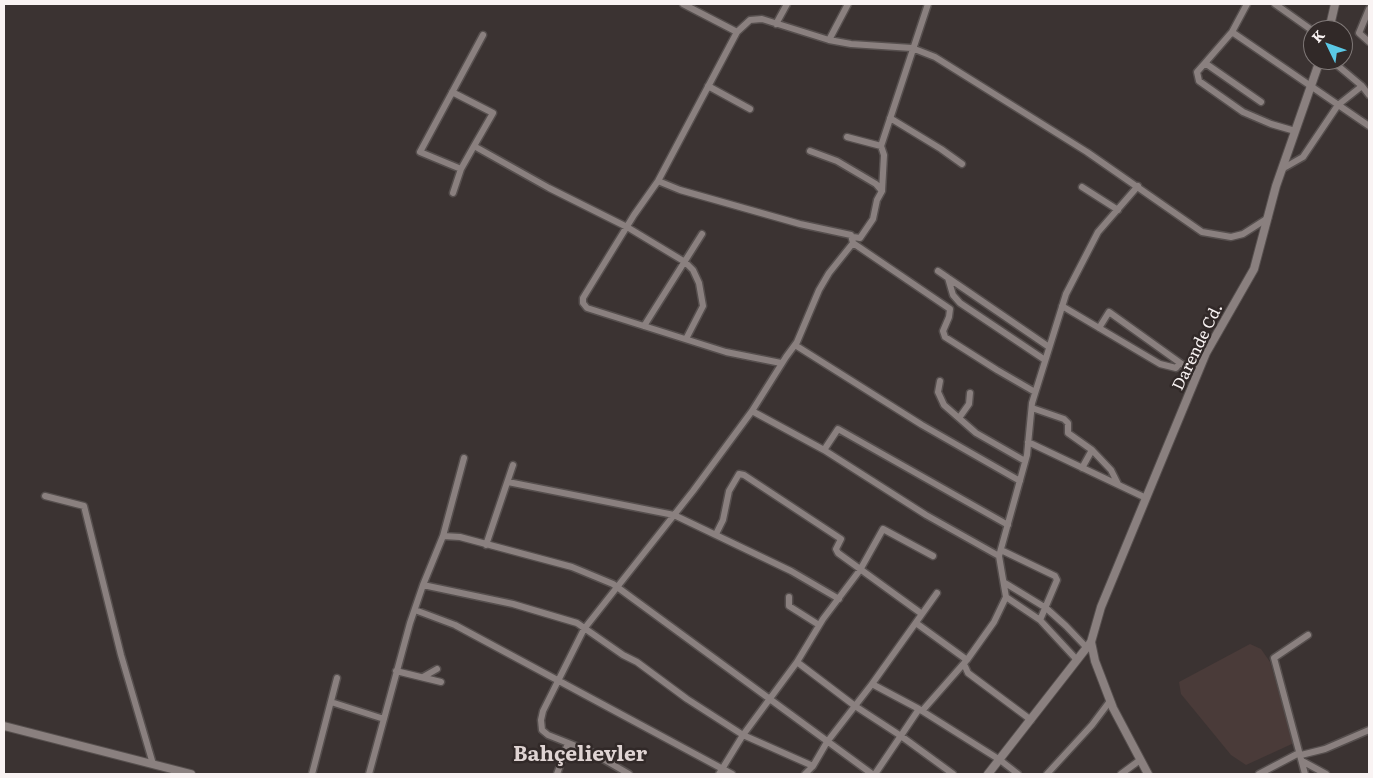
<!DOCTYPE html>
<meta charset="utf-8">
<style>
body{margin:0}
#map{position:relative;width:1373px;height:778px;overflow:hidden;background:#3b3332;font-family:Literata,serif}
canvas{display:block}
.frame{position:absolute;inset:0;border:5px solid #f9f3f3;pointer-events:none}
.north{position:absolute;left:1303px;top:20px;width:50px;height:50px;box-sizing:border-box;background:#312928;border:1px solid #817a79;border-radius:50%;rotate:312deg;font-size:14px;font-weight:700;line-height:20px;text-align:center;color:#f9f3f3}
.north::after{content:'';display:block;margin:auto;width:18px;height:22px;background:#5ac8e5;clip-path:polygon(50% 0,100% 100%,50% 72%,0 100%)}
</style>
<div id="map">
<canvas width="1373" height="778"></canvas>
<div class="frame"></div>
<div class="north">K</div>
</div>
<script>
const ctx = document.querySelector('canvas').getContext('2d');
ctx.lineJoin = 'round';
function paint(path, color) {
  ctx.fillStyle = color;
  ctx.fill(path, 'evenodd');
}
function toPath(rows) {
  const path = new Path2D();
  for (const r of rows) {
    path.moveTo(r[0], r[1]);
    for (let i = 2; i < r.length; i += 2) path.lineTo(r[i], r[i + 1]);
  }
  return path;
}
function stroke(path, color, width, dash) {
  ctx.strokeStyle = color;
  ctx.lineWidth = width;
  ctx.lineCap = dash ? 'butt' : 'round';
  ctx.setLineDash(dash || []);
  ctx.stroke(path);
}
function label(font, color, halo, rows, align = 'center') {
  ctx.font = font + ' Literata,serif';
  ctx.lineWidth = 5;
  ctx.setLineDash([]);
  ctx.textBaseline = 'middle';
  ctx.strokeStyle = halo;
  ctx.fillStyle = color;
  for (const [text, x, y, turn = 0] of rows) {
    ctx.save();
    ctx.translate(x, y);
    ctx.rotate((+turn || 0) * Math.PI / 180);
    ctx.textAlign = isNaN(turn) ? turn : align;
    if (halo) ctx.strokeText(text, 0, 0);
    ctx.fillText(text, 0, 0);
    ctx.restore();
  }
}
paint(toPath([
 [1250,644,1261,649,1270,662,1294,743,1246,765,1231,755,1181,694,1179,682]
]), '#4a3b39');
const minor = toPath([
 [683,4,737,32],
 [1247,4,1232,32,1205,63,1261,102],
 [1275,4,1313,31],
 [1369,9,1359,33,1369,42],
 [776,24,787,4],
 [1232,32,1369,126],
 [829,40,848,4],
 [1331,60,1362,86,1369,95],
 [1205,63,1197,72,1199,81,1243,112,1271,124,1295,131],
 [708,86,750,109],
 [452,92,493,113,474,146,549,188,627,227,685,262,693,270,699,283,703,306,686,339],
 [890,118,941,149,962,164],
 [847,137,881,146],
 [810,151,837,161,876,184,882,191],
 [461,169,420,152,483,35],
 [1282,169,1303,157,1338,105,1362,86],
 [1082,187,1118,210],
 [453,193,461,169,474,146],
 [853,237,860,238,873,219,877,200,882,191,884,155,881,146,928,4],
 [853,243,950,309,949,317,943,331,945,337,997,370,1035,392],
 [938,271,1049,347],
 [948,278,953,295,960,303,1045,360],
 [1062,306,1160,364,1176,368,1180,363],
 [644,326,702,234],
 [1099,328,1109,312,1197,375],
 [795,345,922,425,1020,481],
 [781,363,726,352,587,308,583,303,583,298,634,215,658,181,737,32,750,20,762,19,829,40,851,44,912,48,935,57,1087,152,1202,232,1231,237,1243,234,1268,218],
 [940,381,938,392,944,405,976,433,1025,461],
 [1032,408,1064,419,1068,423,1068,433,1092,450,1082,468],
 [752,411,824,450,926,515,999,556],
 [959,418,969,404,970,393],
 [1028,442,1146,498],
 [824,450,838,429,1008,525],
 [1092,450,1111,470,1118,484],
 [508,482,674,515,791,571,839,599],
 [45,496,84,506,121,655,153,764],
 [716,534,723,520,729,491,739,474,744,475,841,539,836,549,838,553,922,614],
 [443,536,464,458],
 [486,545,513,465],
 [1001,550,1055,576,1057,580,1040,620],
 [1005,583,1046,608,1066,626,1087,648],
 [423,585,513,604,577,623,623,655,637,662,687,699,743,735,813,766],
 [789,597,789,606,819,625],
 [1006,597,1040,620,1077,660],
 [415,610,455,625,732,774],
 [916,623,967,660,994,622,1006,597,999,556,1027,455,1032,403,1066,294,1098,232,1138,186],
 [797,662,855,706,901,736,953,774],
 [964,664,968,673,1031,720],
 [396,671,441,682],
 [423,677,437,669],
 [872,684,919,709,1000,760,1018,774],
 [331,702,384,719],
 [922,711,966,661],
 [1301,755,1325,749,1369,730],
 [1302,761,1326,774],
 [312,774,337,678],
 [369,774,410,623,423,585,443,536,460,537,572,567,613,584,872,774],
 [557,774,568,743],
 [629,774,591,752,548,735,542,730,541,720,543,711,584,629,693,491,752,411,786,357,797,342,819,290,829,273,853,243,851,235,800,224,680,190,658,181],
 [719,774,743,735,797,662,823,619,860,570,883,529,933,556],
 [805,774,813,766,827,742,872,684,937,593],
 [875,774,919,709],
 [1047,774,1092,725,1110,701],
 [1121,774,1140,760],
 [1259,774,1299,753],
 [1305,774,1274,658,1308,635]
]);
const tertiary = toPath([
 [1329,30,1335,4],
 [1091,642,1095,661,1113,708,1148,774],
 [4,726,191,774],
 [988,774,1091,642,1101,607,1206,353,1254,269,1276,186,1320,60]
]);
stroke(minor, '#564f4e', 9);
stroke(tertiary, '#564f4e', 10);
stroke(minor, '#8a807f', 6);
stroke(tertiary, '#8a807f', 8);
label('16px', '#f9f3f3', '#312928', [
 ["Darende Cd.",1198,347,-64]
]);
label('bold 21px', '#dfd4d3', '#312928', [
 ["Bahçelievler",580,755]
]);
</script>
